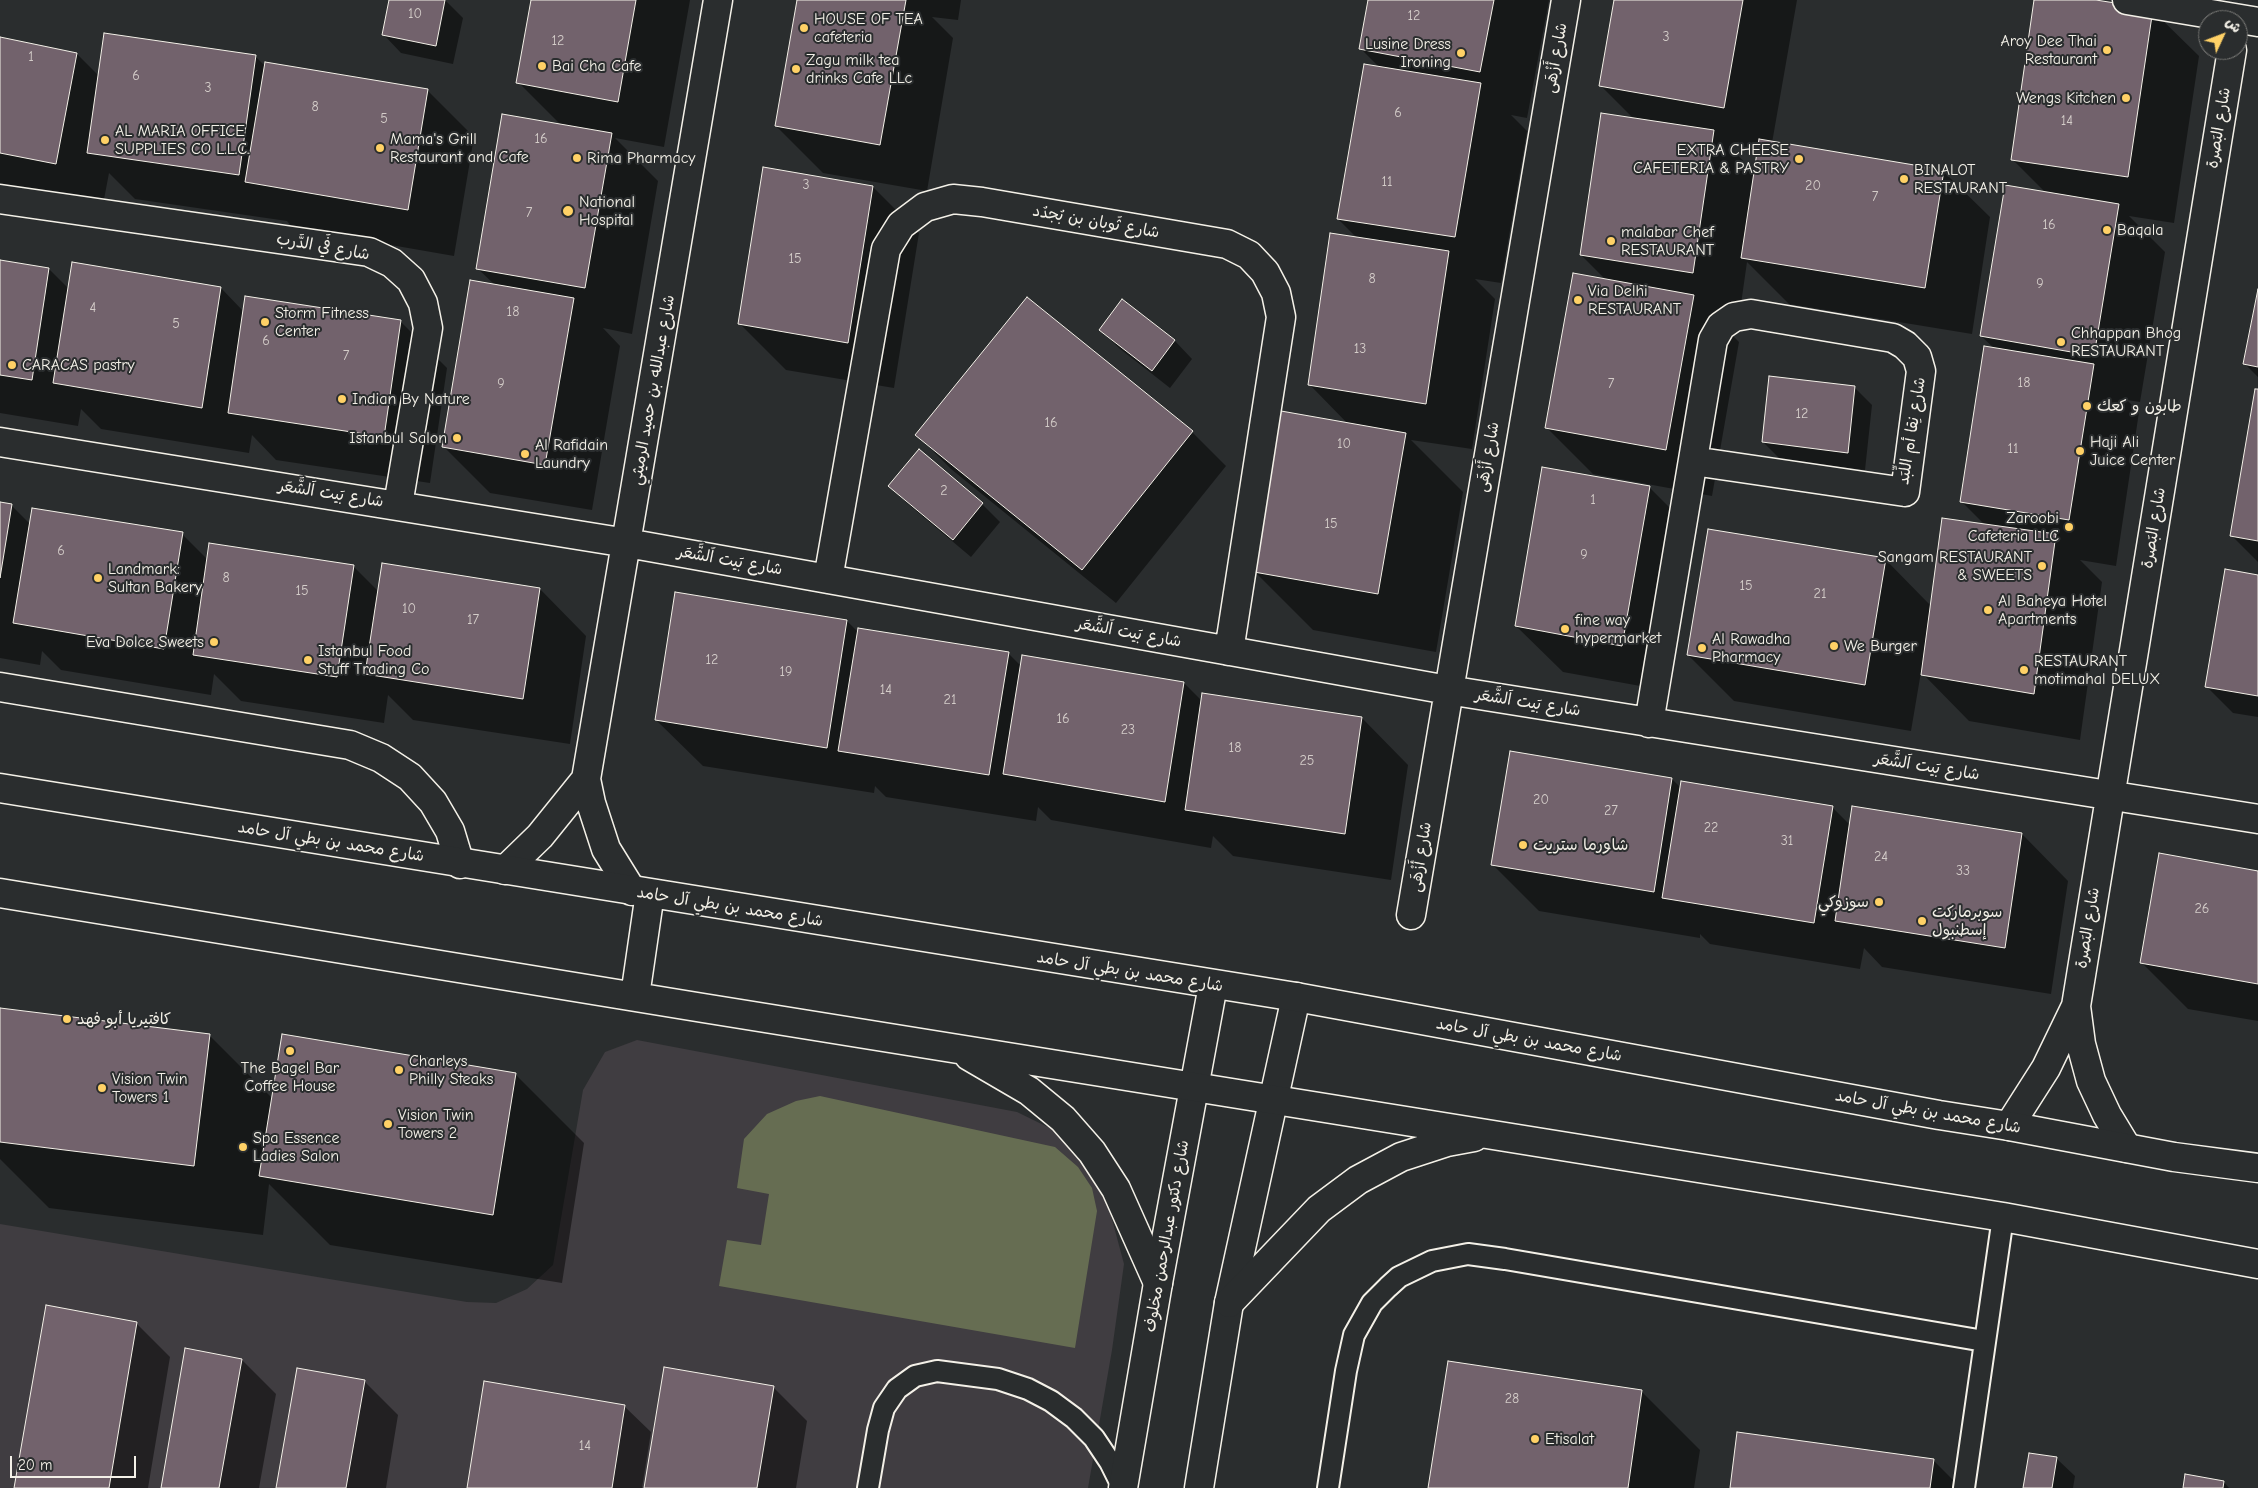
<!DOCTYPE html>
<meta charset="utf-8">
<style>
body{margin:0}
#map{position:relative;width:2258px;height:1488px;overflow:hidden;background:#2a2d2e;font-family:"Comic Neue","Playpen Sans Arabic",sans-serif}
canvas{display:block}
.north{position:absolute;left:2198px;top:10px;width:50px;height:50px;box-sizing:border-box;background:#2a2d2e;border:1px solid #7b7b78;border-radius:50%;rotate:47deg;font-size:14px;font-weight:700;line-height:20px;text-align:center;color:#f4f1e8}
.north::after{content:'';display:block;margin:auto;width:18px;height:22px;background:#ffd166;clip-path:polygon(50% 0,100% 100%,50% 72%,0 100%)}
.scale{position:absolute;left:10px;top:1456px;width:126px;height:22px;box-sizing:border-box;border:2px solid #f4f1e8;border-top:0;padding-left:6px;font-size:15px;line-height:18px;white-space:nowrap;color:#f4f1e8;-webkit-text-stroke:4px #2a2d2e;paint-order:stroke}
</style>
<div id="map">
<canvas width="2258" height="1488"></canvas>
<div class="north">ش</div>
<div class="scale">20 m</div>
</div>
<script>
const ctx = document.querySelector('canvas').getContext('2d');
ctx.lineJoin = 'round';
function paint(path, color) {
  ctx.fillStyle = color;
  ctx.fill(path, 'evenodd');
}
function toPath(rows) {
  const path = new Path2D();
  for (const r of rows) {
    path.moveTo(r[0], r[1]);
    for (let i = 2; i < r.length; i += 2) path.lineTo(r[i], r[i + 1]);
  }
  return path;
}
function stroke(path, color, width, dash) {
  ctx.strokeStyle = color;
  ctx.lineWidth = width;
  ctx.lineCap = dash ? 'butt' : 'round';
  ctx.setLineDash(dash || []);
  ctx.stroke(path);
}
function label(font, color, halo, rows, align = 'center') {
  ctx.font = font + ' "Comic Neue","Playpen Sans Arabic",sans-serif';
  ctx.lineWidth = 4;
  ctx.setLineDash([]);
  ctx.textBaseline = 'middle';
  ctx.strokeStyle = halo;
  ctx.fillStyle = color;
  for (const [text, x, y, turn = 0] of rows) {
    ctx.save();
    ctx.translate(x, y);
    ctx.rotate((+turn || 0) * Math.PI / 180);
    ctx.textAlign = isNaN(turn) ? turn : align;
    if (halo) ctx.strokeText(text, 0, 0);
    ctx.fillText(text, 0, 0);
    ctx.restore();
  }
}
paint(toPath([
 [637,1040,1017,1112,1064,1135,1102,1182,1124,1264,1112,1350,1088,1488,0,1488,0,1224,467,1302,496,1303,527,1289,553,1265,583,1090,605,1052]
]), '#403d41');
paint(toPath([
 [820,1096,1055,1147,1078,1167,1092,1188,1097,1211,1075,1348,719,1286,727,1240,761,1245,769,1194,737,1188,744,1139,767,1114,796,1101]
]), '#666d52');
paint(toPath([
 [391,0,445,0,463,18,453,64,401,53,384,35],
 [532,0,690,0,664,147,615,138,658,181,632,334,603,328,620,346,592,510,490,493,443,446,495,285,477,268,561,125,518,82],
 [798,0,961,0,958,20,932,17,953,38,927,191,823,173,776,126],
 [1370,0,1549,0,1527,118,1511,115,1527,131,1501,283,1475,279,1495,299,1472,449,1411,440,1463,492,1436,652,1313,630,1255,572,1348,424,1310,385,1358,239,1338,219,1380,68,1360,48],
 [1615,0,1797,0,1772,143,1943,171,1990,217,1972,334,1789,304,1747,262,1739,318,1711,314,1739,342,1712,496,1593,474,1547,428,1606,280,1581,255,1634,119,1601,86],
 [1729,146,1759,151,1755,173],
 [2035,0,2087,0,2152,10,2199,56,2174,223,2129,216,2165,252,2140,402,2127,400,2139,412,2116,566,2080,560,2102,582,2080,740,1969,721,1921,672,1911,731,1734,701,1688,655,1885,559,1931,606,1985,525,1962,502,1995,349,1981,336,2046,193,2012,159],
 [0,39,77,54,99,76,255,56,266,67,427,90,474,137,454,256,293,228,287,221,135,199,109,173,102,210,0,190],
 [873,187,919,233,894,388,786,370,740,324],
 [0,261,49,269,69,289,73,264,221,288,244,312,400,321,447,368,430,483,276,460,252,435,249,453,101,429,81,409,78,426,0,413],
 [2258,295,2258,377,2244,363],
 [1122,301,1175,341,1192,359,1170,388,1119,348,1101,330],
 [1854,387,1872,405,1865,470,1781,460,1763,442],
 [2258,391,2258,562,2232,536],
 [1192,432,1226,466,1116,603,951,469,917,435],
 [890,486,982,504,1000,522,971,557,908,504],
 [1649,487,1695,533,1668,691,1563,672,1516,626],
 [0,503,11,505,30,524,182,534,208,560,353,566,379,592,540,589,586,636,570,744,413,720,388,695,384,723,241,701,214,674,211,695,61,670,42,651,40,665,0,658],
 [2258,576,2258,717,2233,713,2206,686],
 [847,621,858,632,1008,653,1021,666,1184,683,1202,701,1362,718,1408,765,1391,880,1233,856,1213,836,1211,848,1051,820,1038,807,1036,821,886,797,875,786,874,793,703,766,656,720],
 [1672,779,1681,788,1832,807,1850,825,2022,834,2068,881,2051,994,1882,967,1864,948,1860,969,1710,944,1700,934,1700,938,1539,911,1492,864],
 [2258,872,2258,1021,2188,1009,2141,962],
 [0,1009,209,1035,273,1099,515,1074,584,1143,562,1283,330,1245,269,1184,263,1235,49,1208,0,1159],
 [136,1323,170,1357,148,1488,16,1488],
 [242,1360,276,1394,259,1488,163,1488],
 [364,1381,398,1415,386,1488,277,1488],
 [773,1387,807,1421,796,1488,645,1488],
 [1641,1391,1700,1450,1694,1488,1430,1488],
 [624,1406,651,1432,642,1488,468,1488],
 [2057,1459,2075,1476,2073,1488,2024,1488],
 [1933,1460,1961,1488,1731,1488],
 [2224,1482,2229,1488,2184,1488]
]), '#0007');
const building = toPath([
 [389,0,445,0,436,46,382,35,389,0],
 [531,0,636,0,618,102,516,83,531,0],
 [797,0,906,0,880,145,775,126,797,0],
 [1368,0,1494,0,1480,72,1359,49,1368,0],
 [1614,0,1743,0,1724,108,1599,86,1614,0],
 [2034,0,2096,0,2153,9,2128,177,2011,160,2034,0],
 [104,33,256,55,239,175,87,153,104,33],
 [0,37,77,53,56,164,0,153,0,37],
 [265,62,428,89,408,210,245,182,265,62],
 [1364,64,1481,83,1455,237,1337,219,1364,64],
 [1601,113,1714,130,1693,273,1580,255,1601,113],
 [502,114,612,133,585,288,476,269,502,114],
 [1759,139,1944,170,1925,288,1741,258,1759,139],
 [763,167,873,186,848,343,738,324,763,167],
 [2005,185,2119,204,2094,356,1980,336,2005,185],
 [1330,233,1449,251,1426,404,1308,385,1330,233],
 [0,260,49,268,32,380,0,375,0,260],
 [72,262,221,287,202,408,53,383,72,262],
 [1573,273,1694,295,1666,450,1545,428,1573,273],
 [470,280,574,298,545,465,442,447,470,280],
 [2258,289,2258,367,2243,364,2258,289],
 [245,296,401,320,384,437,228,413,245,296],
 [1027,297,1193,431,1082,570,915,435,1027,297],
 [1122,299,1175,340,1152,371,1099,330,1122,299],
 [1984,346,2094,364,2069,520,1960,502,1984,346],
 [1769,376,1855,386,1848,453,1762,442,1769,376],
 [2255,389,2258,389,2258,541,2230,536,2255,389],
 [1281,411,1406,433,1378,594,1254,572,1281,411],
 [919,449,983,503,953,540,888,486,919,449],
 [1542,467,1650,486,1622,646,1515,626,1542,467],
 [0,502,12,504,0,578,0,502],
 [32,508,183,532,164,649,13,623,32,508],
 [1942,518,2056,534,2034,694,1921,675,1942,518],
 [1708,529,1886,558,1865,685,1687,655,1708,529],
 [209,543,354,565,337,677,193,655,209,543],
 [382,563,540,588,523,699,365,674,382,563],
 [2225,569,2258,575,2258,696,2205,687,2225,569],
 [675,592,847,620,827,748,655,720,675,592],
 [858,628,1009,652,989,775,838,751,858,628],
 [1022,655,1184,682,1165,802,1003,774,1022,655],
 [1202,693,1362,717,1345,834,1185,810,1202,693],
 [1510,751,1672,778,1654,892,1491,865,1510,751],
 [1681,781,1833,806,1814,923,1662,898,1681,781],
 [1852,806,2022,833,2005,948,1835,921,1852,806],
 [2159,853,2258,871,2258,984,2140,963,2159,853],
 [0,1008,210,1034,194,1166,0,1142,0,1008],
 [282,1034,516,1073,493,1215,259,1176,282,1034],
 [46,1305,137,1322,109,1488,14,1488,46,1305],
 [185,1348,242,1359,219,1488,161,1488,185,1348],
 [1448,1361,1642,1390,1628,1488,1428,1488,1448,1361],
 [664,1367,774,1386,757,1488,644,1488,664,1367],
 [297,1368,365,1380,346,1488,276,1488,297,1368],
 [484,1381,625,1405,612,1488,467,1488,484,1381],
 [1737,1432,1934,1459,1930,1488,1730,1488,1737,1432],
 [2029,1453,2057,1457,2052,1488,2023,1488,2029,1453],
 [2185,1474,2224,1481,2223,1488,2183,1488,2185,1474]
]);
paint(building, '#72626c');
stroke(building, '#f4f1e8', 1);
const lane = toPath([
 [868,1488,878,1430,884,1408,897,1389,915,1376,937,1371,998,1379,1028,1389,1051,1401,1074,1418,1094,1438,1110,1462,1123,1488],
 [1328,1488,1346,1371,1354,1335,1372,1303,1388,1287,1399,1277,1432,1261,1468,1254,1505,1259,1984,1341],
 [1964,1488,2003,1217]
]);
const street = toPath([
 [2127,0,2258,22],
 [0,199,369,252,392,263,411,280,423,303,428,328,398,505],
 [0,442,627,543,1448,690,2258,819],
 [828,579,886,249,901,225,925,207,953,199,982,202,1227,244,1249,255,1265,272,1276,293,1281,317,1229,651],
 [0,687,350,745,381,758,410,777,433,802,450,831,460,864],
 [1649,723,1713,340,1721,326,1734,317,1751,314,1893,338,1905,345,1917,357,1921,371,1905,492,1693,461],
 [505,870,540,836,586,779],
 [632,891,606,849,591,803,586,779,718,0],
 [1411,915,1566,0],
 [2076,1006,2081,1044,2091,1081,2107,1115,2127,1148],
 [2009,1126,2046,1068,2076,1006,2232,50],
 [1123,1488,1158,1283,1213,985],
 [1199,1488,1229,1303,1296,997]
]);
const secondary = toPath([
 [0,788,1296,997,1939,1115,2009,1126,2174,1157,2258,1168],
 [0,893,703,1008,2003,1217,2258,1264],
 [635,996,650,893],
 [969,1056,1029,1091,1063,1119,1092,1152,1116,1189,1158,1283],
 [1229,1303,1319,1209,1358,1180,1401,1157,1447,1142,1474,1137]
]);
stroke(lane, '#f4f1e8', 24);
stroke(street, '#f4f1e8', 31);
stroke(secondary, '#f4f1e8', 31);
stroke(lane, '#2a2d2e', 20);
stroke(street, '#2a2d2e', 28);
stroke(secondary, '#2a2d2e', 28);
for (const [x, y, r, color] of [
 [804,28,5,"#ffd166"],
 [2107,50,5,"#ffd166"],
 [1461,53,5,"#ffd166"],
 [542,66,5,"#ffd166"],
 [796,69,5,"#ffd166"],
 [2126,98,5,"#ffd166"],
 [105,140,5,"#ffd166"],
 [380,148,5,"#ffd166"],
 [577,158,5,"#ffd166"],
 [1799,159,5,"#ffd166"],
 [1904,179,5,"#ffd166"],
 [568,211,6,"#ffd166"],
 [2107,230,5,"#ffd166"],
 [1611,241,5,"#ffd166"],
 [1578,300,5,"#ffd166"],
 [265,322,5,"#ffd166"],
 [2061,342,5,"#ffd166"],
 [12,365,5,"#ffd166"],
 [342,399,5,"#ffd166"],
 [2087,406,5,"#ffd166"],
 [457,438,5,"#ffd166"],
 [2080,451,5,"#ffd166"],
 [525,454,5,"#ffd166"],
 [2069,527,5,"#ffd166"],
 [2042,566,5,"#ffd166"],
 [98,578,5,"#ffd166"],
 [1988,610,5,"#ffd166"],
 [1565,629,5,"#ffd166"],
 [214,642,5,"#ffd166"],
 [1834,646,5,"#ffd166"],
 [1702,648,5,"#ffd166"],
 [308,660,5,"#ffd166"],
 [2024,670,5,"#ffd166"],
 [1523,845,5,"#ffd166"],
 [1879,902,5,"#ffd166"],
 [1922,921,5,"#ffd166"],
 [67,1019,5,"#ffd166"],
 [290,1051,5,"#ffd166"],
 [399,1070,5,"#ffd166"],
 [102,1088,5,"#ffd166"],
 [388,1124,5,"#ffd166"],
 [243,1147,5,"#ffd166"],
 [1535,1439,5,"#ffd166"]
]) {
  const dot = new Path2D();
  dot.arc(x, y, r, 0, 2 * Math.PI);
  ctx.fillStyle = color;
  ctx.fill(dot);
  stroke(dot, '#2a2d2e', 2);
}
label('14px', '#d4cdc9', null, [
 ["10",415,14],
 ["12",1414,16],
 ["3",1666,37],
 ["12",558,41],
 ["1",31,57],
 ["6",136,76],
 ["3",208,88],
 ["8",315,107],
 ["6",1398,113],
 ["5",384,119],
 ["14",2067,121],
 ["16",541,139],
 ["11",1387,182],
 ["3",806,185],
 ["20",1813,186],
 ["7",1875,197],
 ["7",529,213],
 ["16",2049,225],
 ["15",795,259],
 ["8",1372,279],
 ["9",2040,284],
 ["4",93,308],
 ["18",513,312],
 ["5",176,324],
 ["6",266,341],
 ["13",1360,349],
 ["7",346,356],
 ["18",2024,383],
 ["9",501,384],
 ["7",1611,384],
 ["12",1802,414],
 ["16",1051,423],
 ["10",1344,444],
 ["11",2013,449],
 ["2",944,491],
 ["1",1593,500],
 ["15",1331,524],
 ["6",61,551],
 ["9",1584,555],
 ["8",226,578],
 ["15",1746,586],
 ["15",302,591],
 ["21",1820,594],
 ["10",409,609],
 ["17",473,620],
 ["12",712,660],
 ["19",786,672],
 ["14",886,690],
 ["21",950,700],
 ["16",1063,719],
 ["23",1128,730],
 ["18",1235,748],
 ["25",1307,761],
 ["20",1541,800],
 ["27",1611,811],
 ["22",1711,828],
 ["31",1787,841],
 ["24",1881,857],
 ["33",1963,871],
 ["26",2202,909],
 ["28",1512,1399],
 ["14",585,1446]
]);
label('16px', '#f4f1e8', '#2a2d2e', [
 ["HOUSE OF TEA",814,19],
 ["cafeteria",814,37],
 ["Aroy Dee Thai",2097,41,"right"],
 ["Restaurant",2097,59,"right"],
 ["Lusine Dress",1451,44,"right"],
 ["Ironing",1451,62,"right"],
 ["Zagu milk tea",806,60],
 ["drinks Cafe LLc",806,78],
 ["Bai Cha Cafe",552,66],
 ["Wengs Kitchen",2116,98,"right"],
 ["AL MARIA OFFICE",115,131],
 ["SUPPLIES CO L.L.C.",115,149],
 ["Mama's Grill",390,139],
 ["Restaurant and Cafe",390,157],
 ["EXTRA CHEESE",1789,150,"right"],
 ["CAFETERIA & PASTRY",1789,168,"right"],
 ["Rima Pharmacy",587,158],
 ["BINALOT",1914,170],
 ["RESTAURANT",1914,188],
 ["National",579,202],
 ["Hospital",579,220],
 ["Baqala",2117,230],
 ["malabar Chef",1621,232],
 ["RESTAURANT",1621,250],
 ["Via Delhi",1588,291],
 ["RESTAURANT",1588,309],
 ["Storm Fitness",275,313],
 ["Center",275,331],
 ["Chhappan Bhog",2071,333],
 ["RESTAURANT",2071,351],
 ["CARACAS pastry",22,365],
 ["Indian By Nature",352,399],
 ["طابون و كعك",2097,406],
 ["Istanbul Salon",447,438,"right"],
 ["Haji Ali",2090,442],
 ["Juice Center",2090,460],
 ["Al Rafidain",535,445],
 ["Laundry",535,463],
 ["Zaroobi",2059,518,"right"],
 ["Cafeteria LLC",2059,536,"right"],
 ["Sangam RESTAURANT",2032,557,"right"],
 ["& SWEETS",2032,575,"right"],
 ["Landmark:",108,569],
 ["Sultan Bakery",108,587],
 ["Al Baheya Hotel",1998,601],
 ["Apartments",1998,619],
 ["fine way",1575,620],
 ["hypermarket",1575,638],
 ["Al Rawadha",1712,639],
 ["Pharmacy",1712,657],
 ["Eva Dolce Sweets",204,642,"right"],
 ["We Burger",1844,646],
 ["Istanbul Food",318,651],
 ["Stuff Trading Co",318,669],
 ["RESTAURANT",2034,661],
 ["motimahal DELUX",2034,679],
 ["شاورما ستريت",1533,845],
 ["سوزوكي",1869,902,"right"],
 ["سوبرماركت",1932,912],
 ["إسطنبول",1932,930],
 ["كافتيريا أبو فهد",77,1019],
 ["Charleys",409,1061],
 ["Philly Steaks",409,1079],
 ["The Bagel Bar",290,1068,"center"],
 ["Coffee House",290,1086,"center"],
 ["Vision Twin",112,1079],
 ["Towers 1",112,1097],
 ["Vision Twin",398,1115],
 ["Towers 2",398,1133],
 ["Spa Essence",253,1138],
 ["Ladies Salon",253,1156],
 ["Etisalat",1545,1439]
], 'left');
label('16px', '#f4f1e8', '#2a2d2e', [
 ["شارع أَزْهَى",1556,58,-80],
 ["شارع البَصرة",2219,128,-81],
 ["شارع ثَوبان بن بُجدُد",1096,222,10],
 ["شارع فَي الدَّرب",323,247,10],
 ["شارع عبدالله بن حميد الرميثي",653,390,-80],
 ["شارع نِقا أم اللِّبَد",1912,431,-81],
 ["شارع أَزْهَى",1488,457,-80],
 ["شارع بَيت اَلشَّعَر",331,494,9],
 ["شارع البَصرة",2154,528,-81],
 ["شارع بَيت اَلشَّعَر",730,561,10],
 ["شارع بَيت اَلشَّعَر",1129,633,10],
 ["شارع بَيت اَلشَّعَر",1528,703,9],
 ["شارع بَيت اَلشَّعَر",1927,767,9],
 ["شارع محمد بن بطي آل حامد",331,842,9],
 ["شارع أَزْهَى",1421,857,-81],
 ["شارع محمد بن بطي آل حامد",730,907,9],
 ["شارع البَصرة",2088,928,-81],
 ["شارع محمد بن بطي آل حامد",1130,972,9],
 ["شارع محمد بن بطي آل حامد",1529,1040,10],
 ["شارع محمد بن بطي آل حامد",1928,1112,10],
 ["شارع دكتور عبدالرحمن مخلوف",1167,1236,-80]
]);
</script>
